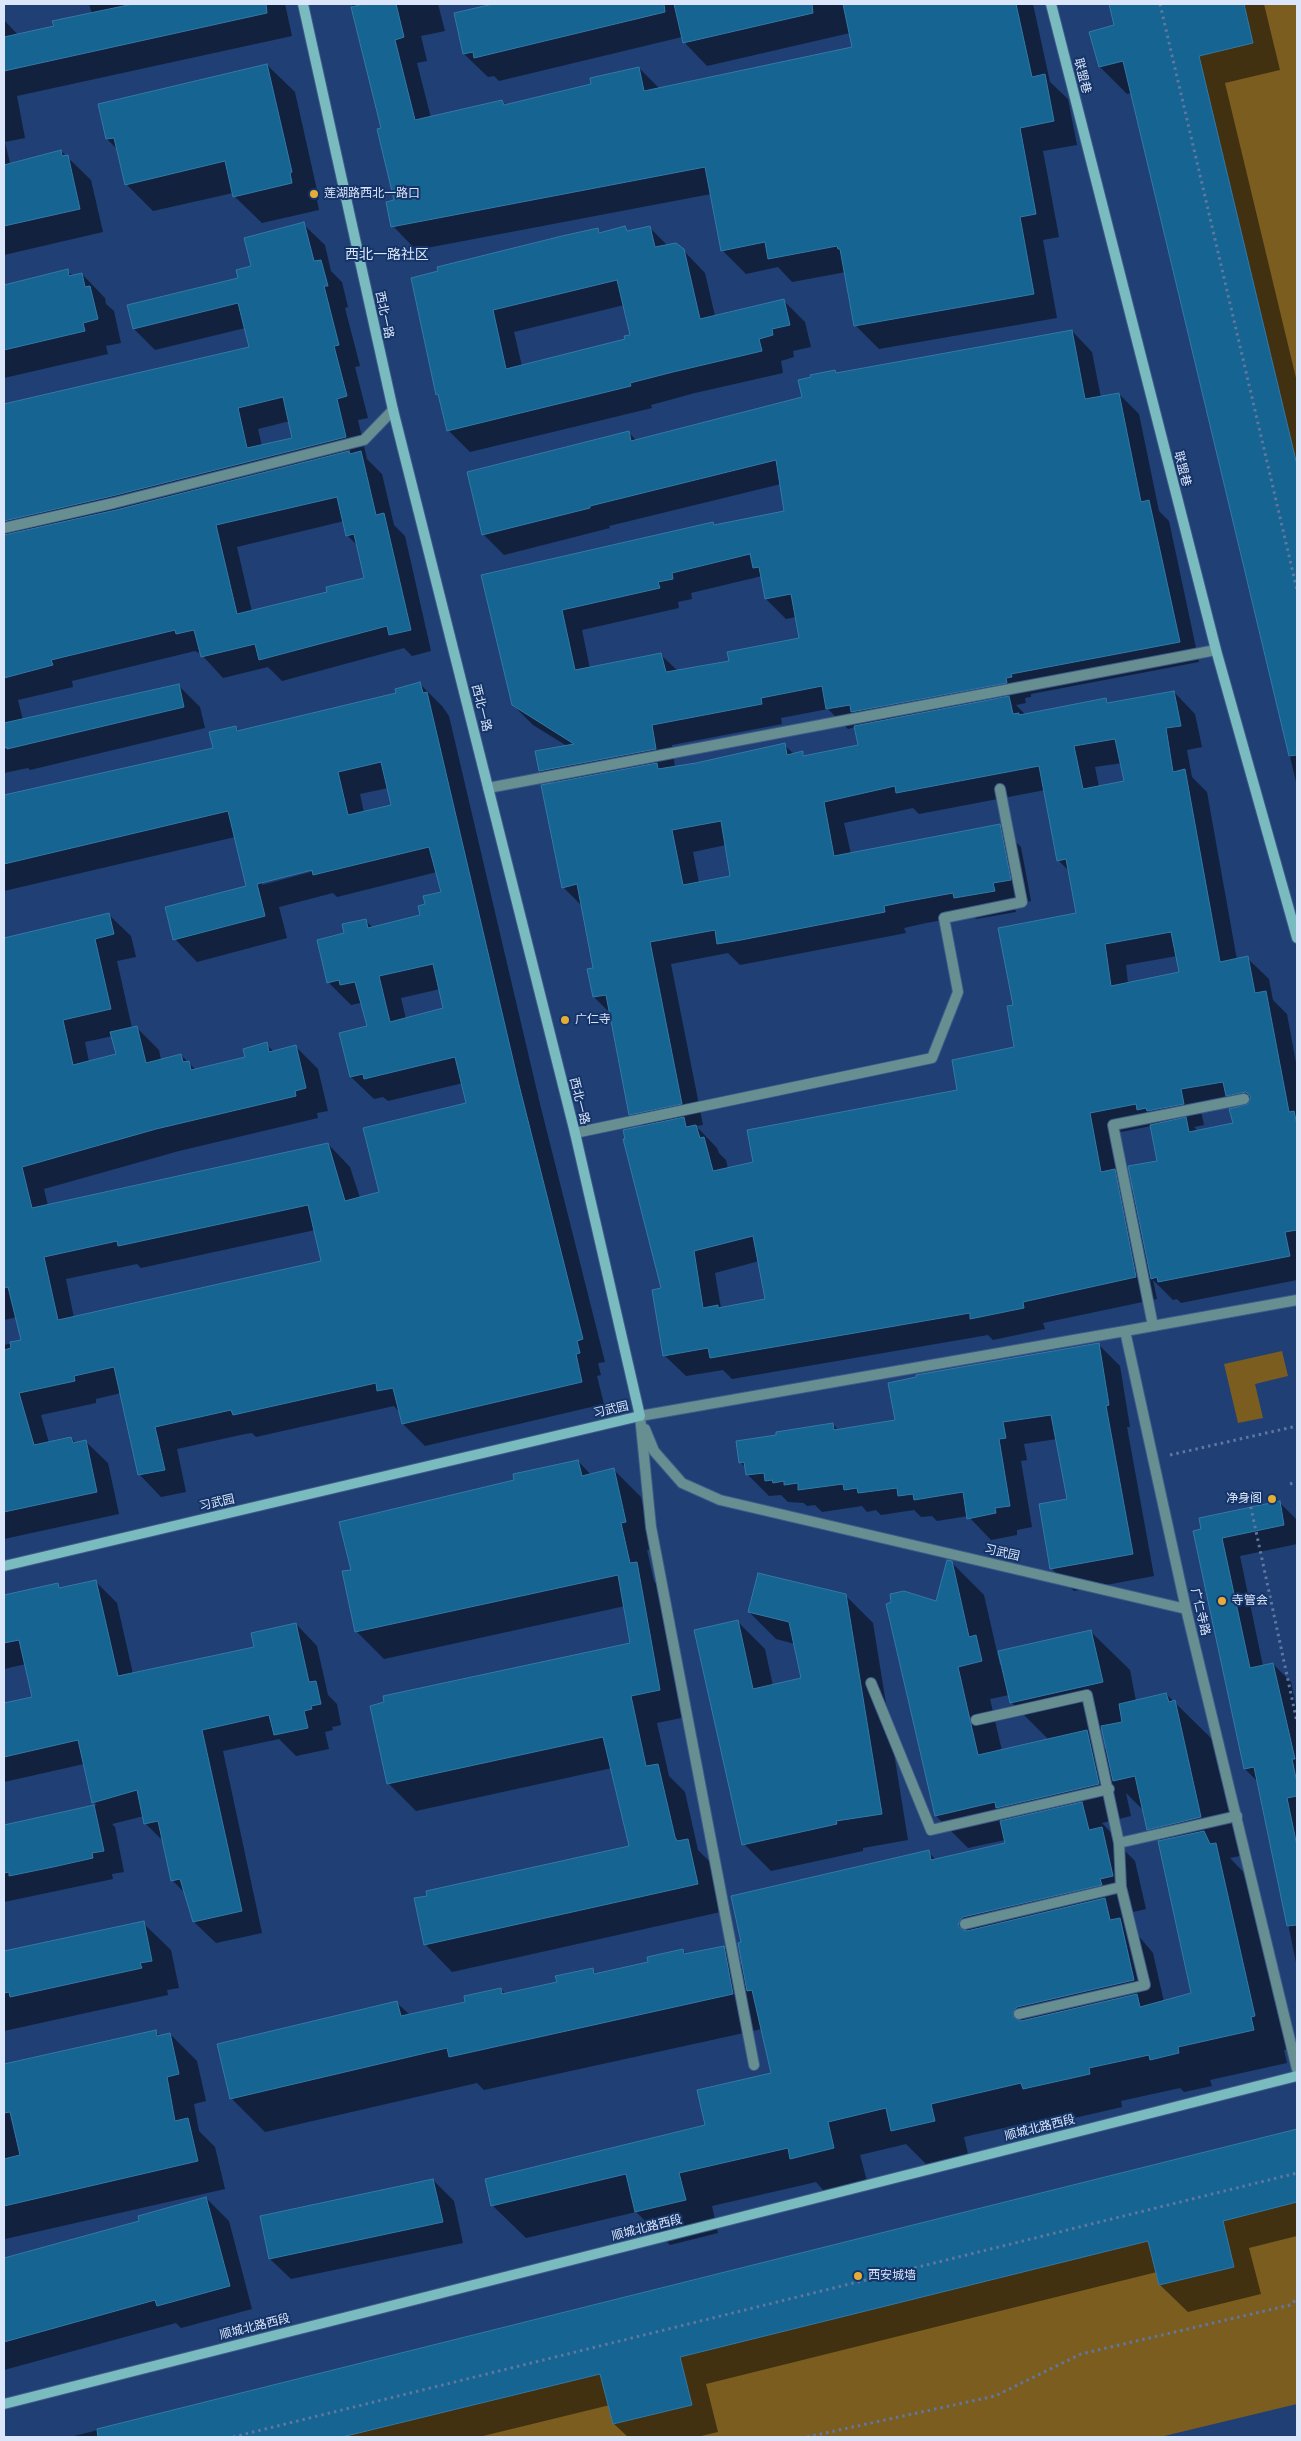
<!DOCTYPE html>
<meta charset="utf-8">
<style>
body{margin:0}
#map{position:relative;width:1301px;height:2441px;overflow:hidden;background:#203f74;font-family:Helvetica,sans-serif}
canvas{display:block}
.frame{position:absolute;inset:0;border:5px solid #dbe6fa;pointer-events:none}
</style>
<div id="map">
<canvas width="1301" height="2441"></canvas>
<div class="frame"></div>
</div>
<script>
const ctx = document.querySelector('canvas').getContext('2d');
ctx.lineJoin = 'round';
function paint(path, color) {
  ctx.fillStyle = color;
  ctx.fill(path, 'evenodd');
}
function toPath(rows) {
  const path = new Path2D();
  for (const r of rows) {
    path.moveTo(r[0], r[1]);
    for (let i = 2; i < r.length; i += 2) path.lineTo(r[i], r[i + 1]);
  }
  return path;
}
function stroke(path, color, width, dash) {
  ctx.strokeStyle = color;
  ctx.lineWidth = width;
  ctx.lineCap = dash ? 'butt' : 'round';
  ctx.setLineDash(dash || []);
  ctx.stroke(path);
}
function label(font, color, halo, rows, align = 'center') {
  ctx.font = font + ' Helvetica,"Noto Sans SC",sans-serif';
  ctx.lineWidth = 4;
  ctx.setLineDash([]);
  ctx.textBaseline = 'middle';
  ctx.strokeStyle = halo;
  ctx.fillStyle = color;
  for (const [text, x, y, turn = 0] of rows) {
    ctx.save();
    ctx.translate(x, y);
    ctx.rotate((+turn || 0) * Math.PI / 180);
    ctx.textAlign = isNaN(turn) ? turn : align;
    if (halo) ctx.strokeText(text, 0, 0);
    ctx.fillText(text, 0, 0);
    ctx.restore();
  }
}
paint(toPath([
 [1244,4,1297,4,1297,465,1199,56,1253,42],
 [1282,1351,1288,1376,1255,1384,1263,1418,1238,1423,1224,1364],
 [1297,2202,1297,2404,1160,2437,342,2437,600,2374,614,2424,692,2405,680,2357,1148,2241,1159,2285,1234,2267,1223,2221]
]), '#7c5d20');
paint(toPath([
 [89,4,285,4,292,36,17,96,25,138,5,142,10,163,61,151,91,180,103,232,4,255,4,20,18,35,55,27,92,14],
 [352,4,438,4,445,31,421,36,427,61,417,63,431,118,502,101,506,105,593,85,639,68,660,89,854,48,850,33,707,66,684,42,682,37,499,81,494,76,488,77,464,54,455,14,499,4,1033,4,1050,82,1068,99,1077,145,1043,151,1059,237,1043,240,1057,318,879,349,856,326,846,272,792,282,778,267,746,274,722,250,711,194,416,250,393,226,395,201,383,129],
 [1111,4,1264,4,1280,70,1225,83,1297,382,1297,786,1132,93,1127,94,1100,67,1116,26],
 [267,65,295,92,319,199,317,200,319,210,262,223,234,196,233,193,153,211,126,184,118,150,107,139],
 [303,224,325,245,331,271,342,282,348,307,345,308,360,366,355,367,368,418,358,420,367,459,382,474,394,525,405,536,431,651,412,656,404,648,282,681,268,667,223,678,201,654,195,651,72,681,73,687,18,700,23,720,178,685,200,707,205,728,30,770,28,768,4,773,4,749,13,747,13,745,4,746,4,406,250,348,245,328,155,350,134,329,239,279],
 [290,421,294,438,262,446,258,429],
 [344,521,347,535,359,547,366,578,329,593,252,612,237,547],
 [649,227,668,246,683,250,705,273,715,316,783,300,805,322,811,347,793,351,794,357,781,361,783,373,695,393,651,405,652,408,470,452,448,430,440,398,437,394,413,279,597,229,601,234,625,228,629,232],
 [624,305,631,336,626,340,522,366,514,332],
 [67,271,73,276,82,274,105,298,106,304,114,311,121,343,106,346,108,354,4,378,4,286],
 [1072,331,1092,352,1101,398,1119,394,1139,414,1159,511,1169,521,1199,662,1031,694,1031,697,1025,698,1026,703,1016,705,1026,715,1105,699,1110,704,1174,692,1195,714,1202,747,1187,750,1192,777,1207,792,1237,960,1247,958,1269,979,1273,1000,1287,1014,1297,1068,1297,1280,1181,1303,1177,1299,1173,1300,1153,1280,1157,1299,1043,1323,1045,1329,993,1340,988,1335,732,1379,723,1370,686,1376,664,1355,662,1289,643,1127,630,1114,611,1014,594,997,595,969,583,907,563,887,553,784,540,771,567,746,533,725,513,705,483,576,713,523,716,526,786,512,781,484,609,526,610,528,504,555,484,535,468,473,629,433,637,441,803,398,835,371,837,374],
 [762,576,766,599,786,619,796,617,800,638,730,662,678,671,661,655,590,669,582,630,679,608,678,602,692,599,691,593],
 [828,709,848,729,855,727,859,746,806,757,802,753,794,754,784,745,675,768,672,745,782,724,781,718],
 [1122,763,1126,782,1099,787,1095,767],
 [1045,790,1058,860,1070,872,1078,914,1014,1006,1016,1048,958,1091,755,1162,728,1169,726,1160,719,1153,717,1148,696,1126,703,1125,671,964,728,953,740,965,906,933,904,928,926,923,972,915,976,919,1016,912,1014,905,1031,901,1021,847,999,825,851,854,844,823,913,808,919,814],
 [726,845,732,877,699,883,693,852],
 [1177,956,1181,973,1128,983,1126,965],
 [1237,1104,1240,1108,1234,1124,1199,1132,1194,1127,1204,1125,1201,1111],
 [1151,1126,1159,1162,1134,1191,1118,1174,1111,1134],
 [759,1261,767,1300,721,1308,715,1273],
 [420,684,442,706,449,716,540,1104,605,1362,598,1363,601,1375,597,1376,604,1404,425,1446,403,1424,400,1413,394,1406,256,1437,252,1433,245,1434,177,1449,186,1492,161,1497,139,1474,121,1393,96,1399,96,1403,41,1415,49,1443,71,1438,76,1443,85,1441,108,1463,119,1514,4,1539,4,1459,24,1455,4,1432,4,1345,22,1341,17,1317,4,1320,4,940,108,914,131,936,136,957,117,961,132,1028,136,1027,159,1050,161,1060,181,1055,196,1070,247,1058,266,1044,274,1052,295,1046,318,1069,328,1111,317,1113,318,1118,179,1151,44,1189,48,1206,328,1144,350,1167,360,1198,380,1193,467,1104,463,1083,388,1101,383,1097,374,1099,351,1077,369,1027,363,1006,360,1003,351,1005,328,982,346,934,365,920,373,928,422,915,427,905,442,893,437,872,337,897,333,893,279,907,287,938,197,962,175,939,248,887,235,837,4,891,4,797,214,749,236,727,240,732,398,694],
 [388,788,392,806,364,813,360,794],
 [318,868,318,870,262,885,262,882],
 [440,989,444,1009,406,1019,401,998],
 [113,1036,117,1055,89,1062,85,1042],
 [315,1230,322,1262,74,1318,66,1279,137,1264,141,1268],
 [1098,1344,1120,1366,1130,1427,1127,1427,1154,1576,1074,1591,1052,1569,1068,1500,1057,1439,1024,1444,1027,1460,1021,1461,1032,1527,1017,1530,1017,1535,991,1540,968,1516,937,1521,932,1516,921,1517,914,1510,881,1515,876,1510,867,1512,862,1506,822,1512,815,1505,807,1506,804,1503,788,1502,781,1495,769,1496,747,1474,746,1468,740,1462,833,1424,838,1430,897,1421],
 [578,1461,591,1475,614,1470,641,1497,653,1549,647,1550,654,1581,664,1591,686,1717,657,1723,669,1776,685,1792,698,1850,715,1867,725,1911,452,1972,425,1944,630,1847,612,1768,416,1811,388,1783,632,1644,625,1606,384,1659,357,1632,344,1572,352,1571,516,1481],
 [1279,1502,1297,1520,1297,1544,1240,1556,1263,1666,1273,1664,1291,1682,1297,1711,1297,1967,1259,1783,1245,1769,1195,1532],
 [951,1562,984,1595,1000,1665,1090,1631,1130,1670,1136,1701,1166,1694,1214,1741,1240,1856,1230,1858,1249,1878,1288,2049,1284,2050,1287,2063,1210,2080,1212,2086,1184,2092,1180,2088,1121,2101,1122,2107,1057,2122,1052,2117,964,2137,968,2154,926,2164,906,2144,860,2155,867,2181,824,2191,816,2182,712,2206,718,2233,670,2245,636,2212,526,2238,492,2205,706,2126,773,2074,762,2029,484,2090,477,2083,265,2132,231,2098,397,2003,410,2015,467,2003,501,1989,506,1995,558,1983,592,1969,597,1975,649,1963,683,1950,687,1955,724,1947,743,1967,928,1852,936,1860,1006,1844,1005,1840,968,1848,936,1816,937,1603],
 [1009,1695,1011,1702,1049,1740,1002,1751,990,1699],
 [1103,1729,1108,1751,1089,1732],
 [1126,1793,1144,1811,1148,1829,1161,1842,1193,1994,1164,2002,1153,1953,1125,1920,1134,1918,1133,1912,1146,1909,1135,1861,1117,1843,1115,1837,1102,1823,1131,1816],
 [95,1581,117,1603,133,1674,256,1648,296,1624,317,1646,328,1695,337,1704,341,1725,332,1727,333,1730,325,1732,329,1749,296,1756,279,1739,223,1751,262,1933,216,1943,194,1922,186,1894,172,1880,164,1842,145,1823,144,1816,112,1824,115,1827,124,1872,112,1874,113,1879,4,1902,4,1826,97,1805,93,1802,84,1764,4,1782,4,1704,34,1698,26,1664,4,1669,4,1596,57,1585,62,1589],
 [846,1596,873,1623,908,1840,863,1848,863,1851,771,1871,744,1844,738,1622,765,1649,773,1686,802,1679,795,1644,776,1639,749,1612],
 [143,1923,171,1950,179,1988,167,1990,168,1995,4,2031,4,1952],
 [155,2031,160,2036,170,2034,197,2061,206,2101,194,2104,199,2131,215,2147,225,2189,5,2239,4,2064],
 [1297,2130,1297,2236,1249,2248,1261,2294,1188,2312,1160,2285,1157,2272,706,2384,718,2432,697,2437,628,2437,614,2424,610,2405,479,2437,70,2437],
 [433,2180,454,2201,463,2243,291,2279,270,2259],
 [206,2198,229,2221,252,2309,181,2328,176,2323,4,2370,4,2259,141,2222]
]), '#0007');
const building = toPath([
 [133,4,266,4,267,13,4,71,4,37,54,26,52,21,133,4],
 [364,4,396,4,404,37,395,40,415,120,502,100,504,105,591,84,590,78,639,67,644,91,852,47,843,4,1016,4,1032,77,1045,74,1054,121,1020,128,1036,214,1020,217,1034,294,854,326,840,249,838,249,837,246,768,259,765,242,721,251,705,167,391,227,386,202,394,200,377,129,381,128,351,7,364,4],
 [493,4,664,4,665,12,474,58,473,52,463,54,454,13,493,4],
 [674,4,812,4,813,13,683,43,674,4],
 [1109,4,1244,4,1253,43,1199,56,1297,465,1297,755,1289,756,1123,61,1099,67,1089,32,1114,25,1109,4],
 [267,64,292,172,290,173,292,183,233,197,225,161,125,185,114,138,106,139,98,104,267,64],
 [61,150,62,156,68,155,80,209,4,226,4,165,61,150],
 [304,222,314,261,321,260,328,286,324,286,339,345,334,346,347,396,337,399,346,437,112,496,4,521,4,404,249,347,238,303,133,329,127,305,238,278,236,270,251,266,244,238,304,222],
 [283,397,292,438,247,448,238,408,283,397],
 [625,226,627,231,650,226,655,247,676,243,684,249,700,319,784,299,790,325,772,329,773,335,759,339,762,351,673,372,630,383,631,386,447,431,438,394,436,395,411,278,438,271,437,267,562,236,598,228,599,233,625,226],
 [617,280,630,335,624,336,625,339,506,369,493,310,617,280],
 [68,269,69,276,82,273,85,287,90,286,98,319,83,323,85,331,4,350,4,285,68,269],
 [1072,330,1085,399,1119,393,1141,502,1149,500,1180,642,1011,674,1012,677,1006,678,1007,683,851,712,850,705,826,709,822,686,761,698,762,704,652,725,656,749,539,771,535,751,574,744,512,705,481,575,713,522,714,525,784,511,776,460,590,506,590,508,482,535,467,472,629,431,631,441,802,397,798,380,811,377,810,375,835,370,836,373,1072,330],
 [750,554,753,568,759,567,765,599,791,594,799,638,727,652,729,661,666,672,661,653,575,670,562,610,660,588,658,582,673,579,672,573,750,554],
 [349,451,350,454,361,451,376,515,384,513,411,630,389,635,387,626,259,660,255,644,201,657,194,630,176,634,175,630,51,660,53,665,4,678,4,535,116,510,349,451],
 [337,497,346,536,354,534,364,578,326,587,327,592,237,614,216,525,337,497],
 [420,682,423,693,427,692,518,1081,583,1339,577,1341,580,1353,576,1354,582,1382,402,1424,393,1388,377,1391,376,1383,233,1415,231,1410,222,1412,155,1427,165,1470,138,1475,114,1367,74,1376,75,1381,19,1393,34,1445,71,1437,73,1443,86,1440,97,1492,4,1512,4,1350,11,1348,10,1342,21,1340,9,1291,8,1287,4,1288,4,938,109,913,114,934,95,939,111,1009,63,1020,73,1065,116,1054,110,1032,137,1026,146,1063,181,1054,183,1062,189,1061,191,1070,245,1057,243,1049,267,1042,269,1052,296,1045,306,1088,295,1091,296,1096,156,1129,22,1167,32,1208,328,1143,345,1201,379,1192,363,1128,466,1103,455,1057,364,1079,363,1074,350,1077,339,1033,367,1026,355,982,340,985,339,980,327,983,317,940,344,933,342,924,366,919,368,928,420,915,418,906,425,904,423,896,441,892,429,847,313,875,312,870,257,884,265,916,173,940,165,907,246,886,228,811,4,864,4,795,213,748,209,732,236,726,237,731,396,693,395,689,420,682],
 [381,762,391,805,348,815,338,772,381,762],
 [433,964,443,1008,390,1022,379,976,433,964],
 [308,1205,321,1261,58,1320,44,1257,117,1241,118,1246,308,1205],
 [179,684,184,707,7,749,7,747,4,748,4,723,179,684],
 [1174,691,1181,726,1166,728,1173,772,1185,769,1220,962,1248,956,1255,993,1266,991,1289,1112,1294,1111,1297,1125,1297,1230,1285,1232,1290,1256,1158,1282,1157,1277,1151,1279,1128,1166,1157,1161,1150,1125,1186,1117,1189,1132,1233,1123,1229,1109,1248,1104,1251,1097,1246,1092,1226,1096,1223,1082,1181,1089,1184,1104,1147,1111,1146,1108,1137,1110,1136,1104,1090,1113,1101,1172,1115,1169,1136,1277,1023,1302,1024,1308,970,1319,970,1313,710,1358,708,1348,663,1356,652,1290,661,1288,623,1139,625,1139,623,1130,684,1117,686,1127,696,1125,700,1138,704,1137,713,1171,753,1162,747,1130,957,1090,952,1060,1014,1047,1007,1006,1013,1005,998,928,1076,913,1066,859,1057,861,1039,766,896,793,895,786,824,802,834,856,1000,824,1011,880,993,883,995,891,954,898,953,893,904,902,884,906,885,912,741,940,717,944,715,930,650,942,682,1104,629,1115,606,995,593,997,587,969,593,968,577,884,562,888,541,785,657,763,658,769,696,763,785,743,787,755,803,751,803,756,858,745,854,726,1009,696,1013,714,1019,713,1019,715,1106,698,1107,703,1174,691],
 [1115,739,1124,781,1083,789,1074,746,1115,739],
 [721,821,730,876,683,885,672,830,721,821],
 [1171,932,1179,972,1111,986,1105,944,1171,932],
 [753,1236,765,1299,718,1308,718,1305,703,1308,694,1251,753,1236],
 [1099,1343,1109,1405,1106,1406,1133,1554,1050,1569,1039,1504,1067,1499,1051,1415,1003,1422,1006,1438,999,1439,1010,1506,995,1508,996,1513,967,1519,963,1492,914,1500,913,1494,898,1496,897,1488,858,1493,857,1488,844,1490,843,1484,798,1490,798,1483,784,1485,784,1481,773,1483,772,1480,765,1481,764,1473,746,1475,744,1462,739,1463,736,1441,776,1435,776,1432,833,1423,834,1430,895,1420,888,1383,916,1377,916,1375,1099,1343],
 [578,1460,582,1476,614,1468,626,1522,621,1523,630,1563,637,1562,660,1690,631,1696,646,1766,658,1764,675,1837,677,1841,688,1839,698,1884,424,1945,414,1898,427,1896,426,1891,629,1846,603,1737,387,1784,370,1706,384,1702,383,1696,630,1643,618,1575,355,1632,342,1571,351,1570,339,1522,514,1480,513,1474,578,1460],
 [1280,1501,1284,1525,1222,1538,1250,1668,1273,1663,1295,1759,1292,1759,1297,1783,1297,1796,1287,1798,1297,1846,1297,1925,1287,1926,1254,1767,1244,1769,1193,1531,1201,1529,1199,1518,1280,1501],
 [947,1560,952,1561,969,1637,976,1635,982,1661,958,1667,978,1755,1087,1730,1099,1784,996,1808,995,1802,935,1816,886,1604,891,1602,890,1594,904,1591,936,1601,947,1560],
 [758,1573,846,1594,882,1814,836,1821,837,1824,742,1845,694,1630,738,1620,753,1689,801,1678,789,1622,748,1612,758,1573],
 [96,1580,118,1676,254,1647,251,1633,296,1623,309,1682,316,1681,321,1704,311,1706,312,1709,304,1711,308,1728,274,1735,269,1715,202,1730,242,1911,193,1922,180,1879,171,1881,158,1821,144,1824,137,1790,92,1803,78,1740,4,1757,4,1703,32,1697,19,1640,4,1643,4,1595,58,1583,59,1588,96,1580],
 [1091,1630,1103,1682,1010,1703,998,1651,1091,1630],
 [1166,1693,1169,1702,1175,1700,1201,1817,1147,1830,1135,1776,1113,1781,1101,1726,1122,1722,1119,1704,1166,1693],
 [1082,1802,1089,1830,1102,1827,1113,1876,1100,1879,1102,1885,963,1917,959,1922,958,1926,963,1930,967,1931,1105,1898,1110,1920,1120,1918,1134,1980,1017,2007,1013,2012,1014,2018,1021,2021,1137,1994,1140,2007,1191,1993,1158,1841,1204,1831,1210,1844,1216,1843,1255,2016,1251,2017,1254,2030,1178,2047,1179,2053,1150,2060,1149,2055,1089,2068,1090,2074,1023,2089,1021,2083,931,2104,935,2121,891,2131,886,2108,828,2122,834,2148,790,2159,788,2148,679,2173,686,2200,635,2212,626,2174,491,2206,485,2179,705,2125,697,2090,771,2073,752,1990,747,1991,738,1943,741,1942,731,1896,929,1850,931,1860,1005,1843,1000,1821,1082,1802],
 [94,1805,104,1851,92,1853,93,1858,53,1867,9,1876,9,1872,4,1873,4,1825,94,1805],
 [144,1921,152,1961,140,1963,142,1968,10,1997,9,1992,4,1993,4,1951,144,1921],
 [724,1946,733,1994,449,2057,447,2048,230,2099,217,2044,397,2001,401,2016,465,2002,464,1996,501,1988,502,1994,557,1982,555,1976,593,1968,594,1974,648,1962,647,1957,683,1949,684,1954,724,1946],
 [156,2030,157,2036,170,2033,179,2074,167,2077,175,2121,188,2118,198,2161,4,2206,4,2159,20,2155,10,2112,4,2113,4,2064,156,2030],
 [1297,2129,1297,2202,1223,2221,1234,2267,1159,2285,1148,2241,680,2357,692,2405,613,2424,600,2374,342,2437,98,2437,97,2429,1297,2129],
 [433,2179,443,2222,269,2259,260,2216,433,2179],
 [206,2197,230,2286,157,2306,155,2300,4,2342,4,2258,139,2221,138,2216,206,2197]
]);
paint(building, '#156491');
stroke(building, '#3479a7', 1);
const lane = toPath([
 [575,1133,932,1058,958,992,944,918,1022,902,1000,789],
 [1153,1326,1113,1125,1244,1099],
 [871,1683,931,1830,1109,1789],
 [976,1720,1087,1695,1119,1843,1121,1887,1145,1985,1019,2014],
 [1119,1843,1237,1816],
 [965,1924,1121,1887]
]);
const street = toPath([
 [4,528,114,503,364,440,393,410],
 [488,788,1216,650],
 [1297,1300,1125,1331,1186,1609,1297,2069],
 [640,1416,651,1527,754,2065],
 [640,1416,1125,1331],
 [645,1429,654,1451,682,1483,720,1500,1186,1609]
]);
const secondary = toPath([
 [1051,4,1216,650,1297,938],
 [4,1566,640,1416,575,1133,393,410,303,4],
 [4,2404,1297,2076]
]);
stroke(lane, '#3e5a89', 12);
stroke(street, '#3e5a89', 12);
stroke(secondary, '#3e5a89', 12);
stroke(toPath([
 [1160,4,1297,590],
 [1170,1455,1297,1426],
 [1290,1484,1297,1482],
 [1248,1494,1297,1722],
 [233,2437,1297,2173],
 [807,2437,995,2396,1081,2354,1290,2305,1297,2299]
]), '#5f77a1', 3, [2.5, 4]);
stroke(lane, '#678f92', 10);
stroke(street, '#678f92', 10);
stroke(secondary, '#7abbbf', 10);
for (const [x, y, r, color] of [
 [314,194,5,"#e7ac36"],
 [565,1020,5,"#e7ac36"],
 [1272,1499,5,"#e7ac36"],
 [1222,1601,5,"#e7ac36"],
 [858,2276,5,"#e7ac36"]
]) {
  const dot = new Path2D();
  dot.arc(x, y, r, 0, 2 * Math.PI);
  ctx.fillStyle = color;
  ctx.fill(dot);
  stroke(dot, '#153468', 2);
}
label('12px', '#dbe6fa', '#153468', [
 ["联盟巷",1082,76,76],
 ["西北一路",384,315,78],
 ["联盟巷",1182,469,76],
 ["西北一路",481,708,76],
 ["西北一路",579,1101,76],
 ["习武园",611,1410,-13],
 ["习武园",217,1503,-13],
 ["习武园",1002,1553,13],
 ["广仁寺路",1200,1612,77],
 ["顺城北路西段",1040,2128,-14],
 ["顺城北路西段",647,2228,-14],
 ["顺城北路西段",255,2327,-14]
]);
label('12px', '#dbe6fa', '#153468', [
 ["莲湖路西北一路口",324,194],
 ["广仁寺",575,1020],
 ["净身阁",1262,1499,"right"],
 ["寺管会",1232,1601],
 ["西安城墙",868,2276]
], 'left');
label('14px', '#dbe6fa', '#153468', [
 ["西北一路社区",387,255]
]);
</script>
